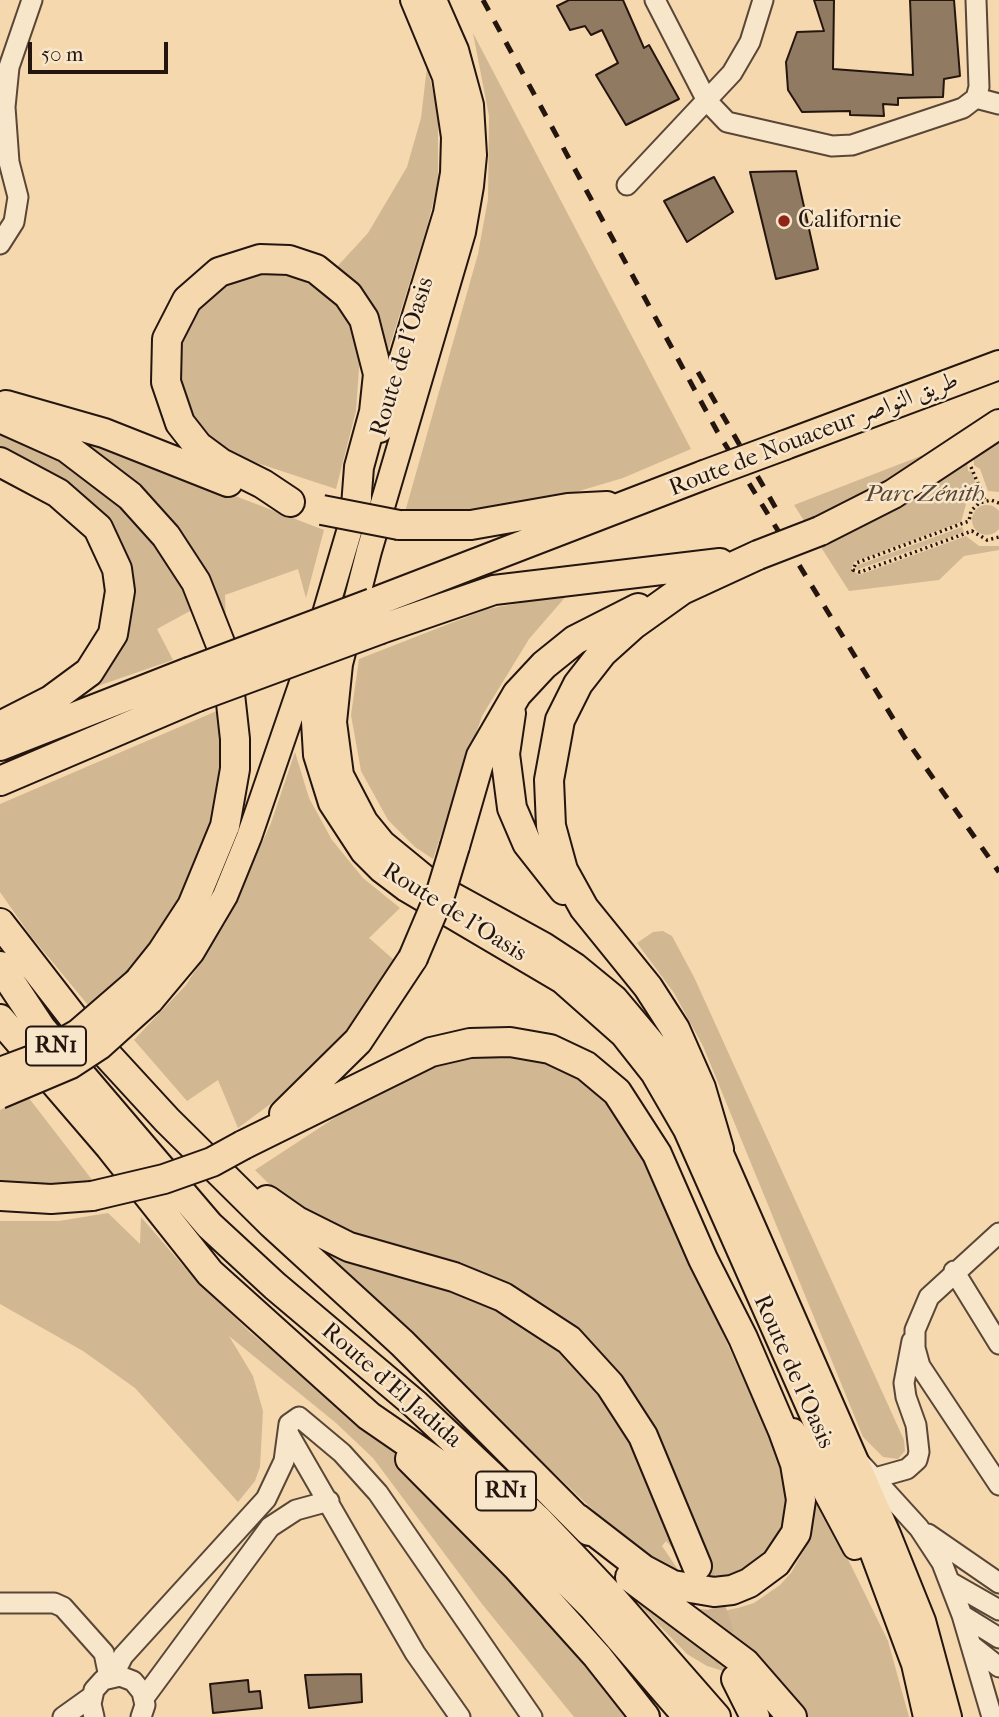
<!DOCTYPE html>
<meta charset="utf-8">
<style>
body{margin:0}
#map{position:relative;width:999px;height:1717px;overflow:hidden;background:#f5d8ae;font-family:"IM FELL French Canon",serif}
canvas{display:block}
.scale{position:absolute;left:28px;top:42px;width:140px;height:32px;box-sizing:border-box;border:4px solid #25150f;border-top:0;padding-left:9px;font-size:21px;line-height:24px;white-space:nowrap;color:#25150f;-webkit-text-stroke:5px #f8e6ca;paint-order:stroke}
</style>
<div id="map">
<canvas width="999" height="1717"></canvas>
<div class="scale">50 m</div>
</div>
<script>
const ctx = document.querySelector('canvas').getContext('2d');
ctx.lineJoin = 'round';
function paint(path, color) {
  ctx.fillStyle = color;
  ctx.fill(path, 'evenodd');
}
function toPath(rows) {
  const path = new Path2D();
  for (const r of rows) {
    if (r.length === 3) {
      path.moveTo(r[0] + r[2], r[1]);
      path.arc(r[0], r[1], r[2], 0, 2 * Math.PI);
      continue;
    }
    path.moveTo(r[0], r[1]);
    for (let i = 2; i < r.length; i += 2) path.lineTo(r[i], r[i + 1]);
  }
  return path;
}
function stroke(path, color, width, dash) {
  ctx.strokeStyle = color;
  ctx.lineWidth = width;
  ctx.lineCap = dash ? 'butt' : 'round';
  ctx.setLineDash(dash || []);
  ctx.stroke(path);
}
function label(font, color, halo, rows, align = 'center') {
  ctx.font = font + ' "IM FELL French Canon",Amiri,serif';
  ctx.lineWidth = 5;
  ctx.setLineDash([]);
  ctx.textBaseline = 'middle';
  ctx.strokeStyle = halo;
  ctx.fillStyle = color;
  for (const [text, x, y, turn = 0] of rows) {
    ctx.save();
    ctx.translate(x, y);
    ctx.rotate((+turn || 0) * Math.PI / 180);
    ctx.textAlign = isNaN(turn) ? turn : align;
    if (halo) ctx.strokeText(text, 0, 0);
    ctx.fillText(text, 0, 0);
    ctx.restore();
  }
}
paint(toPath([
 [473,33,691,449,623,478,552,499,479,510,405,512,478,254,488,199,489,116],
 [427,67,438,112,438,182,427,227,386,358,334,270,368,233,407,167,421,118],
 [266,274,295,277,310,285,335,304,352,326,360,354,356,411,336,489,245,459,214,440,190,415,176,377,178,338,208,294,246,277],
 [0,426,64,455,161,542,210,635,190,611,157,629,173,660,86,690,109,665,126,637,133,588,127,555,109,524,0,450],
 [55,427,324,530,306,598,298,569,225,595,226,626],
 [999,427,999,492,988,491,980,469,974,465,972,437],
 [962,440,966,444,968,471,972,472,978,493,966,504,961,522,854,562,851,570,859,575,966,536,979,546,999,546,999,550,964,556,939,580,849,591,794,505],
 [987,520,15],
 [962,527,964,532,856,570,858,565],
 [568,594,529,639,482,716,433,859,415,847,388,820,361,771,351,715,359,659,487,609],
 [226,707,227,736,215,821,173,918,126,974,88,1005,30,935,0,892,0,804],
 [295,752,309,798,332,840,363,878,400,908,369,938,394,960,378,989,339,1042,292,1088,238,1128,218,1080,187,1101,134,1040,186,985,225,924,271,823],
 [663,931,672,936,694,977,904,1440,905,1451,898,1459,883,1457,863,1437,703,1046,674,993,637,943,653,932],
 [485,1052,545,1061,564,1069,610,1104,632,1135,778,1455,787,1486,789,1522,766,1564,723,1580,712,1573,621,1378,590,1343,556,1314,493,1280,343,1234,276,1191,255,1170,405,1072],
 [28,1097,93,1181,0,1186,0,1110],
 [108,1213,140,1244,141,1217,193,1277,251,1333,397,1454,554,1628,627,1717,574,1717,482,1604,373,1458,336,1423,229,1336,253,1376,263,1411,260,1467,255,1481,238,1502,135,1388,83,1351,0,1304,0,1221,59,1221],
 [319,1250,501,1307,582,1365,628,1433,684,1561,666,1541,662,1546,681,1574,667,1569,629,1544],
 [817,1496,888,1641,909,1717,807,1717,793,1696,747,1648,691,1608,722,1611,738,1608,754,1603,780,1585,791,1573,807,1545,810,1529,810,1497],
 [618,1578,719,1652,783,1717,766,1717,736,1675,707,1666,687,1654,616,1581]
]), '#d2b793');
const building = toPath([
 [569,0,623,0,644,48,649,45,679,99,626,125,596,75,618,63,602,30,591,35,585,26,570,30,557,6,569,0],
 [814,0,834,0,833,69,913,75,910,0,954,0,960,76,944,79,943,97,898,98,898,105,883,104,884,116,850,115,850,111,802,112,788,90,786,62,797,32,824,31,814,0],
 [796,171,818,269,776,279,750,172,796,171],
 [714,177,733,212,687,242,664,201,714,177],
 [361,1674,362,1702,309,1708,305,1675,361,1674],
 [248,1680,249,1692,260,1691,262,1708,213,1713,210,1684,248,1680]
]);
paint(building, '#917a62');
stroke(building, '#25150f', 2);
stroke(toPath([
 [698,1569,729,1660]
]), '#cbb18e', 28, [28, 14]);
const minor = toPath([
 [655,0,707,101,727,122,832,146,852,145,963,108,976,98,979,87,976,0],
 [976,98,999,104],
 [627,185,732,73,750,42,763,0],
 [0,244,14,222,18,197,9,162,5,107,9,67,32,0],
 [999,1233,929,1297,915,1330,915,1348,920,1366,999,1485],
 [954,1271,999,1344],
 [288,1433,415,1653,460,1717],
 [859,1462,919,1528,942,1563,962,1615,992,1717],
 [875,1478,907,1469,917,1460,919,1452,916,1425,906,1397,904,1383,912,1341],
 [928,1534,999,1583],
 [950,1582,999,1610],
 [0,1603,54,1603,63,1607,104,1653,109,1677],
 [962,1615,999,1638],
 [971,1645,999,1667],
 [113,1676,123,1656,266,1499,284,1461,289,1424,299,1417,342,1453,378,1493,532,1717],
 [144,1698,270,1527,296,1510,329,1501],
 [63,1717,91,1697],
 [94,1717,91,1704,94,1690,103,1680,120,1676,133,1681,142,1692,145,1705,141,1717]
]);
const major = toPath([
 [434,0,456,50,471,105,474,155,471,186,463,232,369,551,340,664,334,722,341,775,365,821,383,843,433,884,544,945,576,966,615,998,662,1054,719,1149,888,1534,923,1621,949,1717],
 [380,430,446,213,453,173,454,137,445,77,413,0],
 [359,498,321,627,313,705,316,755,331,803,363,852,381,870,406,889,562,981,623,1035,653,1073,686,1130,869,1543,914,1664,926,1717],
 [151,1001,192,952,225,896,249,837,307,668],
 [793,1431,855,1547]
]);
const highway = toPath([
 [6,405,104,433,228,482],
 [0,418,67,448,130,496,166,536,196,582,226,658,235,739,235,769,225,826,192,906,162,952,138,982],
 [785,445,999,365],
 [0,462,58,493,98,528,117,569,120,591,113,634,89,672,51,700,0,726],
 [290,502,263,484,221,463,198,446,180,423,166,382,167,339,187,300,219,272,260,259,289,260,316,269,348,295,364,319,378,374,374,412,359,467,356,506],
 [399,525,471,525,568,508,607,506],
 [820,531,893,494,999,424],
 [372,603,704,475],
 [381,629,494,590,720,563],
 [511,713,505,754,512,808,527,843,564,890],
 [0,746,189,672],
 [0,781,197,697],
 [455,846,481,756,517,694,544,665,575,640,638,608],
 [0,923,76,1021,167,1120,272,1224,402,1343,589,1531],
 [0,966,41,1028,209,1225,275,1286,415,1404,538,1520,611,1597,716,1717],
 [0,1019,110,1147,210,1273,369,1416,456,1476,519,1533,593,1607,688,1717],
 [284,1114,358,1041,413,958],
 [243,1145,431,1052,470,1043,510,1042,550,1049,586,1066,617,1092,657,1154,703,1259,743,1338,783,1431,795,1464,801,1500,796,1533,776,1563,749,1583,732,1590,714,1592,673,1585,643,1569,577,1518],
 [719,1149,701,1088,675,1029,648,987,584,908,563,870,551,826,549,780,560,720,578,684,603,652,633,625,682,590,758,555],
 [0,1196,51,1199,92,1196],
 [267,1200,297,1221,349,1247,454,1277,503,1297,569,1340,610,1385,643,1436,697,1566],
 [410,1459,517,1567,597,1656,645,1717],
 [630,1577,745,1663,792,1717],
 [736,1679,755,1717]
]);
stroke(minor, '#594637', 23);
stroke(major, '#25150f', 28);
stroke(highway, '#25150f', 32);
stroke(toPath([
 [971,467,985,500],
 [999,503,991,500,979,503,971,511,969,521,856,563,853,570,860,572,972,531,987,540,999,537]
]), '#25150f', 3.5, [2, 3.5]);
stroke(minor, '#f8e6ca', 19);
stroke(major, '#f5d8ae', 24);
stroke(highway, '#f5d8ae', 28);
stroke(toPath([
 [483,0,717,431,905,738,999,872],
 [698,372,778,512]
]), '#25150f', 5, [12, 12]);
const majorBridge = toPath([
 [0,1096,71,1066,100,1047,151,1001]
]);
const highwayBridge = toPath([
 [704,475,785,445],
 [322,510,399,525],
 [758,555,820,531],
 [189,672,372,603],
 [197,697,381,629],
 [413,958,441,892,455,846],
 [0,1072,32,1060,78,1034,138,982],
 [92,1196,164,1179,212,1162,243,1145]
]);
stroke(majorBridge, '#25150f', 28, []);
stroke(highwayBridge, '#25150f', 32, []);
stroke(majorBridge, '#f5d8ae', 24);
stroke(highwayBridge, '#f5d8ae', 28);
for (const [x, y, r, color] of [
 [784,221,7,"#8f2418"]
]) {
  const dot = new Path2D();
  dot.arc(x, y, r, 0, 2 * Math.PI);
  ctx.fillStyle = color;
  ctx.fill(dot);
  stroke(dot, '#f8e6ca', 2.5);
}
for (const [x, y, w] of [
 [56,1046,60],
 [506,1491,60]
]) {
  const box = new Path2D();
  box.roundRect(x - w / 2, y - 19.5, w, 39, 5);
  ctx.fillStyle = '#f8e6ca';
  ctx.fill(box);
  stroke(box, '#25150f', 2);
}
label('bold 23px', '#25150f', null, [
 ["RN1",56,1046],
 ["RN1",506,1491]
]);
label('24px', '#25150f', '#f8e6ca', [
 ["Californie",798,221]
], 'left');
label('24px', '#25150f', '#f8e6ca', [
 ["Route de l'Oasis",403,357,-73],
 ["Route de Nouaceur طريق النواصر",814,435,-21],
 ["Route de l'Oasis",454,913,32],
 ["Route de l'Oasis",793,1372,66],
 ["Route d'El Jadida",391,1386,41]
]);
label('italic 24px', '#594637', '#f8e6ca', [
 ["Parc Zénith",925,495]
]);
</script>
